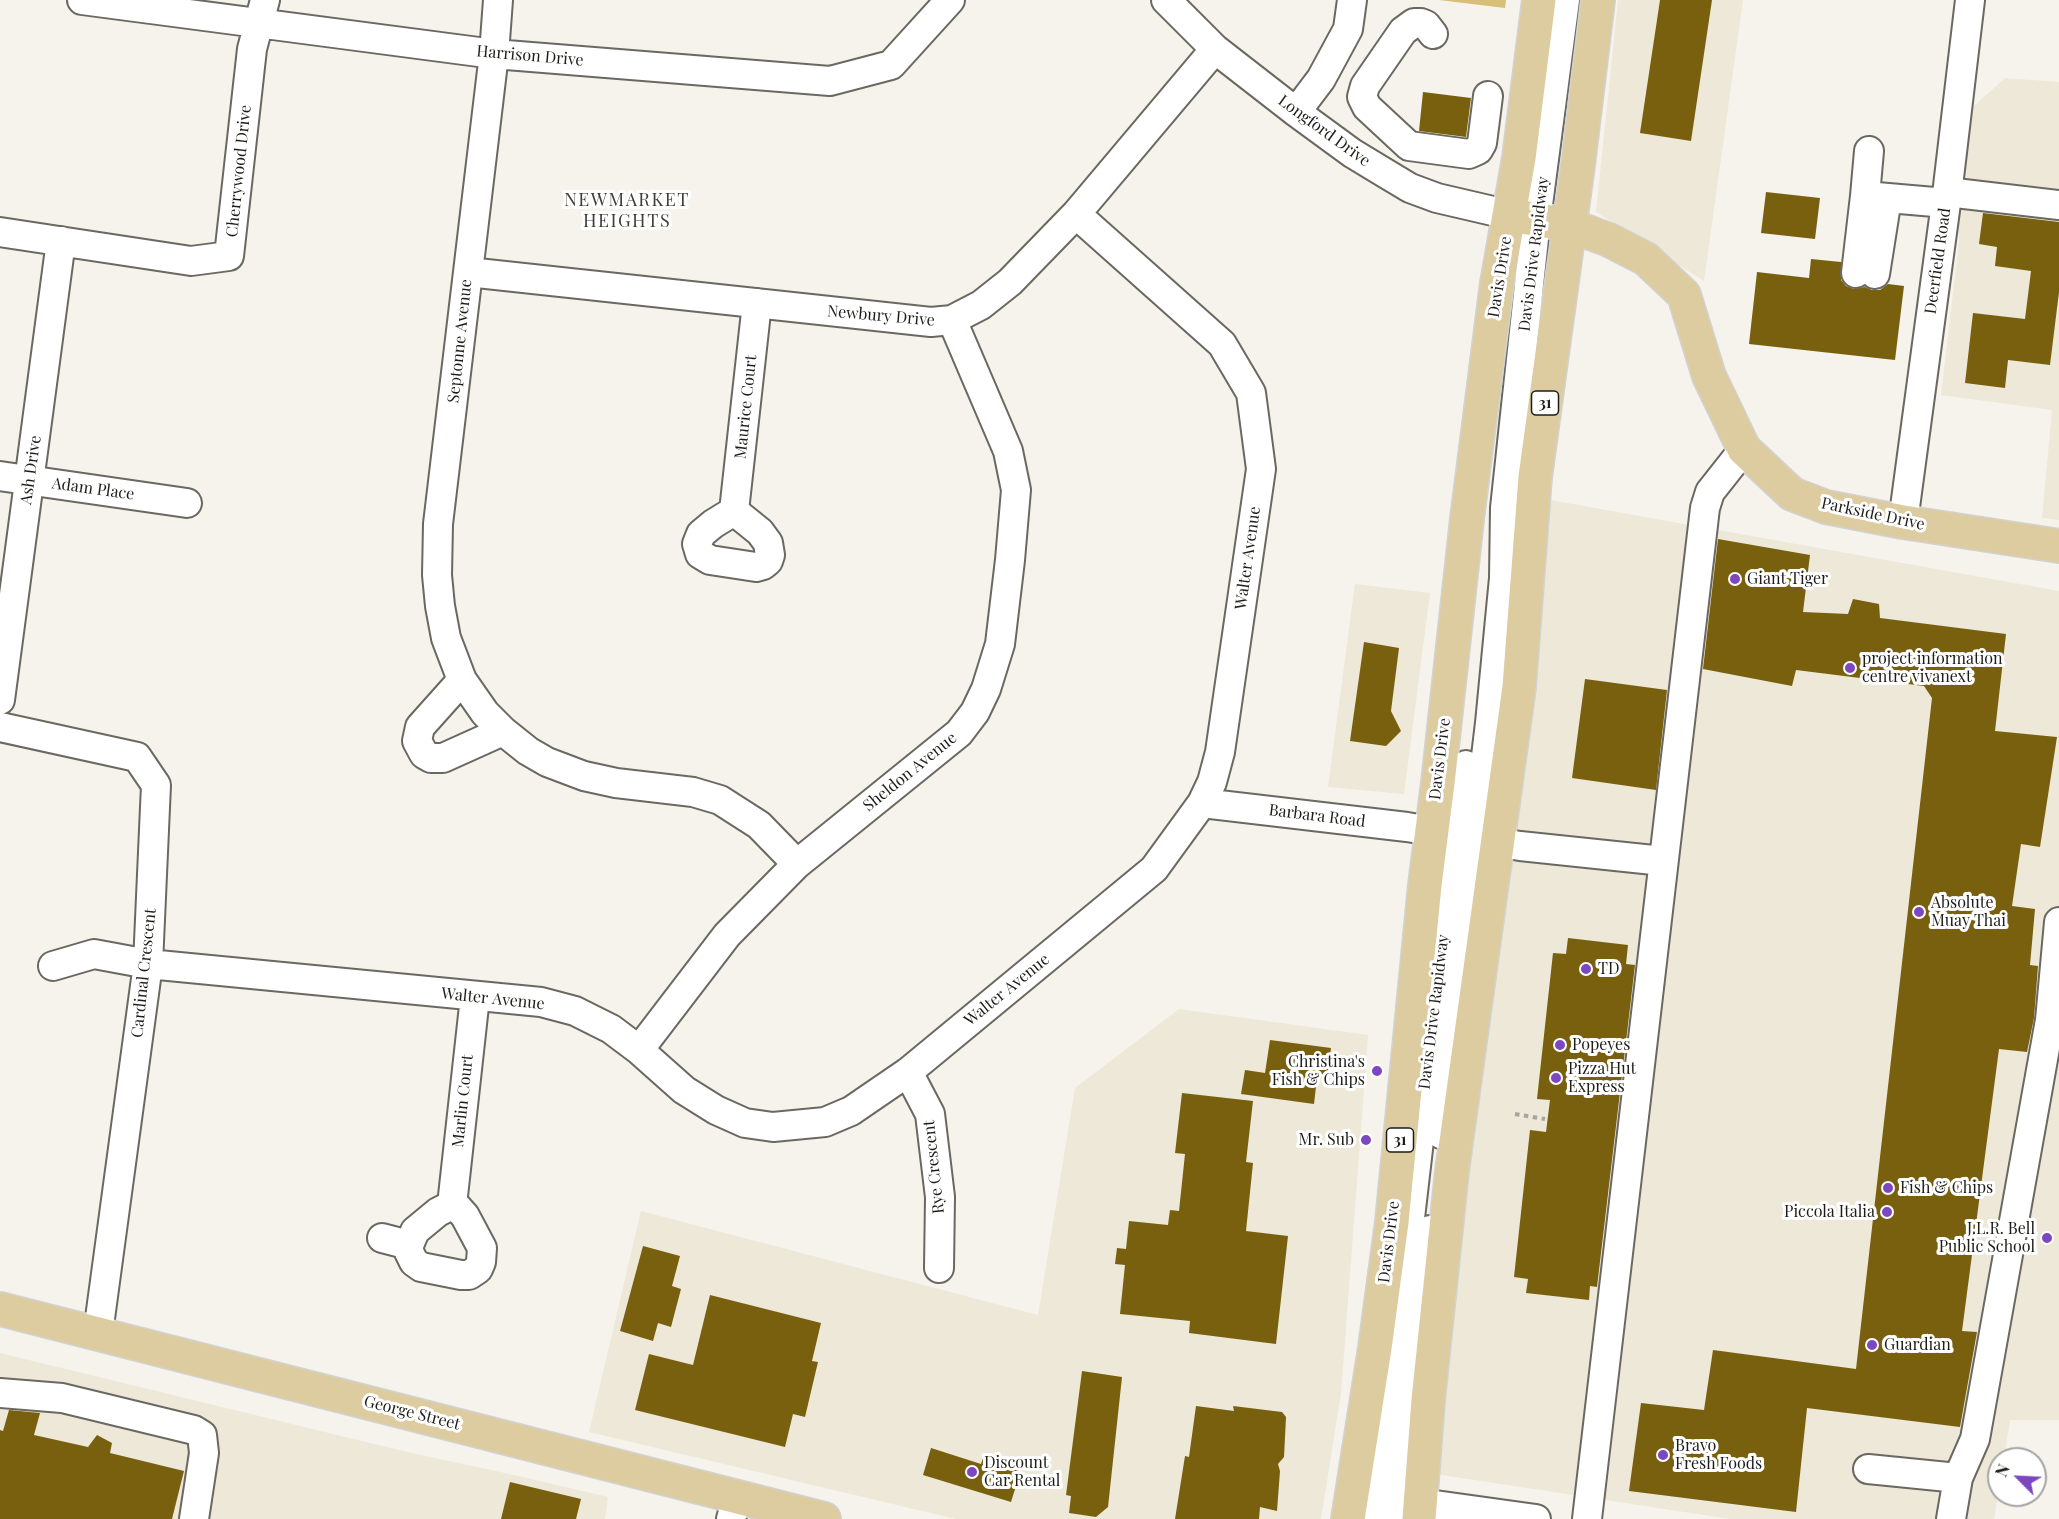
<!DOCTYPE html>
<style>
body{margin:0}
#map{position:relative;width:2059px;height:1519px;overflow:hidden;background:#f5f3eb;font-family:"Playfair Display",serif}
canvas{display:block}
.north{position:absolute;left:1987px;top:1447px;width:60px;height:60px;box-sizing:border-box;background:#fff;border:2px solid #a5a4a3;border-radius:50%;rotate:294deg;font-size:16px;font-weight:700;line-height:24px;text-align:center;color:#1d1c19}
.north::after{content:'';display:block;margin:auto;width:21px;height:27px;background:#7c47bf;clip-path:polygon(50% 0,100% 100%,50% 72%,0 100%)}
</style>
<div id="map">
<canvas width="2059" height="1519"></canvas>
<div class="north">N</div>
</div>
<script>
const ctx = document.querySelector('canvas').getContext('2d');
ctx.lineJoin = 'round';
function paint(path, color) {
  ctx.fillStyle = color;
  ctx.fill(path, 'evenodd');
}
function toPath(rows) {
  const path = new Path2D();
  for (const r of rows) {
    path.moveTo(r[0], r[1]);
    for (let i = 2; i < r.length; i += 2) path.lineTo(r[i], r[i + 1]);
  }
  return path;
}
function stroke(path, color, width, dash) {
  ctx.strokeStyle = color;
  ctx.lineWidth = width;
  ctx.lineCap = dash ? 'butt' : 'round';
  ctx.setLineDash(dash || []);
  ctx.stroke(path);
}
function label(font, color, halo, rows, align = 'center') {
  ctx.font = font + ' "Playfair Display",serif';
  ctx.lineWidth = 6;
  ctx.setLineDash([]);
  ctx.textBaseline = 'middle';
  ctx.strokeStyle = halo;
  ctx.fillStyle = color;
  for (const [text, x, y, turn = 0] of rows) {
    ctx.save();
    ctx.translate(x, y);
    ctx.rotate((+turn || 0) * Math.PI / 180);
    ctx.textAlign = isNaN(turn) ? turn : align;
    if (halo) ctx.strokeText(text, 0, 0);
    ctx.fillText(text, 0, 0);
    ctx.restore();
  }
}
paint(toPath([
 [1618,0,1743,0,1704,281,1596,212],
 [2005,78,2059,82,2059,520,2042,518,2052,410,1941,395,1959,241,1955,157,1974,106],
 [1550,500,2059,591,2059,1420,2010,1420,2004,1459,1999,1459,1999,1488,1994,1519,1730,1519,1429,1473],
 [1355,584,1430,593,1404,794,1328,787],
 [1179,1009,1368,1035,1341,1393,1321,1519,956,1519,589,1432,641,1211,1038,1315,1075,1088],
 [0,1353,407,1452,505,1473,608,1497,605,1519,0,1519]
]), '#ede8d8');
paint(toPath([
 [1439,0,1506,0,1505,8]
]), '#d7be79');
paint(toPath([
 [1660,0,1712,0,1691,141,1640,133],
 [1423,92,1471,98,1466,137,1419,131],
 [1766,192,1820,198,1815,239,1761,233],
 [1983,213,2059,222,2059,292,2050,365,2008,360,2005,388,1965,383,1973,313,2025,319,2031,271,1995,266,1997,247,1979,244],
 [1811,259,1841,262,1841,280,1846,286,1854,289,1865,287,1872,290,1880,290,1888,284,1904,286,1895,360,1749,344,1757,272,1809,278],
 [1718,539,1810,555,1803,612,1848,614,1853,599,1879,604,1880,618,2006,634,1995,731,2057,737,2040,847,2021,844,2012,906,2035,909,2030,965,2038,966,2034,1018,2027,1052,1999,1049,1962,1331,1977,1332,1960,1427,1807,1408,1796,1512,1629,1491,1641,1403,1704,1410,1713,1350,1856,1369,1932,698,1924,686,1796,670,1792,686,1703,669],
 [1364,642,1399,648,1391,711,1401,731,1386,746,1350,741],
 [1585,679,1667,690,1656,790,1572,778],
 [1568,938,1628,945,1626,964,1635,965,1597,1287,1590,1286,1589,1300,1526,1293,1528,1279,1514,1277,1530,1130,1546,1132,1550,1100,1537,1099,1553,953,1566,954],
 [1270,1040,1331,1048,1327,1079,1317,1078,1314,1104,1241,1094,1245,1070,1265,1073],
 [1182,1093,1253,1101,1246,1162,1253,1163,1246,1231,1288,1236,1276,1344,1189,1333,1190,1321,1120,1314,1125,1265,1115,1264,1117,1248,1126,1249,1129,1221,1168,1225,1170,1210,1179,1211,1185,1154,1175,1153],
 [643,1246,680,1256,672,1286,681,1289,671,1327,658,1323,653,1341,620,1331],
 [710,1295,821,1323,812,1361,818,1362,805,1417,793,1414,785,1447,635,1410,649,1354,693,1365],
 [1082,1371,1122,1377,1108,1507,1096,1517,1069,1513,1071,1496,1066,1495],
 [1196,1406,1234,1411,1233,1406,1282,1412,1286,1417,1284,1457,1278,1464,1280,1471,1277,1511,1260,1507,1259,1519,1175,1519,1185,1456,1189,1457],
 [9,1410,40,1413,34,1435,88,1447,97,1435,112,1443,110,1453,184,1471,172,1519,0,1519,0,1430,3,1431],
 [931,1448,981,1464,983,1458,1021,1470,1011,1502,923,1475],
 [510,1482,581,1499,576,1519,501,1519]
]), '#78600e');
const minor = toPath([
 [82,0,494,54,830,81,891,65,950,0],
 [498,0,494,54,438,524,437,575,440,606,446,638,462,680,485,713,503,731,528,751,547,762,584,776,616,783,693,792,720,800,759,825,797,864],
 [1166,0,1215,49,1296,112,1352,153,1385,173,1410,188,1437,198,1510,215],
 [1433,34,1426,25,1421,23,1414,23,1403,31,1365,86,1362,97,1367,107,1409,146,1469,154,1478,150,1482,143,1488,96],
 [1296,112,1321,79,1348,29,1352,0],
 [1869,151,1865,196,1946,203],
 [1947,192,2059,205],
 [0,232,191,261,229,256,252,49,265,0],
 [468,272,931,322,952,320,981,305,1010,282,1076,214,1215,49],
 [1856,273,1865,196],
 [1875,274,1887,198],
 [0,476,187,503],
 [734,511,757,303],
 [734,511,760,532,768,543,770,555,768,561,763,565,756,567,710,560,700,554,697,544,701,534,713,524,734,511],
 [1903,522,1946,203,1970,0],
 [462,680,420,727,417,741,424,754,431,758,443,758,503,731],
 [0,700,61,241],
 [0,727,137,757,156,785,148,964,98,1333],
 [1202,803,1407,827,1520,846,1663,861],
 [53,966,94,954,148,964,541,1002,575,1011,611,1029,639,1050,684,1090,716,1110,745,1123,773,1127,825,1122,851,1111,908,1072,1154,869,1202,803,1212,782,1220,752,1261,469,1251,393,1222,344,1076,214],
 [639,1050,727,935,797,864,959,733,975,712,986,689,1000,644,1010,560,1016,490,1008,451,952,320],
 [908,1072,930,1114,940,1197,939,1268],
 [1441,1134,1490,723,1504,578,1505,508,1536,220,1565,0],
 [452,1205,457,1207,465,1216,482,1248,481,1262,478,1269,469,1275,461,1275,421,1267,414,1262,409,1252,409,1245,415,1231,438,1212,452,1205],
 [452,1205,475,997],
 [382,1238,409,1245],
 [0,1393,62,1398,194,1430,202,1435,204,1453,194,1519],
 [1868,1469,1958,1478,1951,1519],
 [1958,1478,1975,1439,2050,1020,2059,922],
 [1421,1503,1536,1519],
 [731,1519,737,1497],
 [1375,1519,1446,908,1466,765],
 [1395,1519,1430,1230],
 [1587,1519,1705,508,1710,492,1744,449]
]);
const major = toPath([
 [1510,215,1569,225,1609,240,1646,259,1684,295,1709,376,1744,449,1792,494,1826,507,1903,522,2059,546],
 [0,1309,824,1519],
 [1348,1519,1375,1348,1392,1222,1425,885,1438,783,1467,519,1497,283,1519,158,1539,0],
 [1419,1519,1428,1400,1452,1171,1519,687,1535,477,1578,165,1598,0]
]);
stroke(minor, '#6b6861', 32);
stroke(major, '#d2d2d1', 36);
stroke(toPath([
 [1515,1114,1545,1119]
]), '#a6a59f', 4, [4.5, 4.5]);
stroke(minor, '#fff', 28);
stroke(major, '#dccca0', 33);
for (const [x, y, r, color] of [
 [1735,579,6,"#7c47bf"],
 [1850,668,6,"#7c47bf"],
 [1919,912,6,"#7c47bf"],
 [1586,969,6,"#7c47bf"],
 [1560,1045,6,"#7c47bf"],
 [1377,1071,6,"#7c47bf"],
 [1556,1078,6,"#7c47bf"],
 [1366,1140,6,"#7c47bf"],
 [1888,1188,6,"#7c47bf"],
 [1887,1212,6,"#7c47bf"],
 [2047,1238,6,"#7c47bf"],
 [1872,1345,6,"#7c47bf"],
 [1663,1455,6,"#7c47bf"],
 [972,1472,6,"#7c47bf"]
]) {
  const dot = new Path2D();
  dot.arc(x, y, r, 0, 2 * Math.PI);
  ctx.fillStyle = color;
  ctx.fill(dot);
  stroke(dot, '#fff', 2);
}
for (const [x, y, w] of [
 [1545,403,27],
 [1400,1140,27]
]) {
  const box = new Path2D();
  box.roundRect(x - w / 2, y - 12, w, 24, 4.5);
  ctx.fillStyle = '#fff';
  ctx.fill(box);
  stroke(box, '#1d1c19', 1.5);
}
label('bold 15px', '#1d1c19', null, [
 ["31",1545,403],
 ["31",1400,1140]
]);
label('16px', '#1d1c19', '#fff', [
 ["Harrison Drive",530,56,5],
 ["Longford Drive",1324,131,36],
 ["Cherrywood Drive",239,171,-84],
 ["Davis Drive Rapidway",1534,254,-83],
 ["Deerfield Road",1938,261,-82],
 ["Davis Drive",1500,277,-81],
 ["Newbury Drive",881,316,5],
 ["Septonne Avenue",460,341,-84],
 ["Maurice Court",746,407,-84],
 ["Ash Drive",31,470,-82],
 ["Adam Place",93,489,8],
 ["Parkside Drive",1873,514,12],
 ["Walter Avenue",1248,558,-82],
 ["Davis Drive",1440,759,-83],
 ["Sheldon Avenue",910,772,-39],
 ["Barbara Road",1317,816,7],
 ["Cardinal Crescent",144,973,-84],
 ["Walter Avenue",1007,990,-39],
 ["Walter Avenue",493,999,6],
 ["Davis Drive Rapidway",1434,1012,-83],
 ["Marlin Court",463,1101,-84],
 ["Rye Crescent",934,1167,-96],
 ["Davis Drive",1389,1242,-83],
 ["George Street",412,1413,14]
]);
label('16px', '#1d1c19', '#fff', [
 ["Giant Tiger",1747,579],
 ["project information",1862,659],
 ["centre vivanext",1862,677],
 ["Absolute",1931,903],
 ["Muay Thai",1931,921],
 ["TD",1598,969],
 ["Popeyes",1572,1045],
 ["Christina's",1365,1062,"right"],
 ["Fish & Chips",1365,1080,"right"],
 ["Pizza Hut",1568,1069],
 ["Express",1568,1087],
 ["Mr. Sub",1354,1140,"right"],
 ["Fish & Chips",1900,1188],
 ["Piccola Italia",1875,1212,"right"],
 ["J.L.R. Bell",2035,1229,"right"],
 ["Public School",2035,1247,"right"],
 ["Guardian",1884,1345],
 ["Bravo",1675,1446],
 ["Fresh Foods",1675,1464],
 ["Discount",984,1463],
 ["Car Rental",984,1481]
], 'left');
ctx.letterSpacing = '1.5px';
label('18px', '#403e38', '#fff', [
 ["NEWMARKET",627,200],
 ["HEIGHTS",627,221]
]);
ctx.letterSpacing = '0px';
</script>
